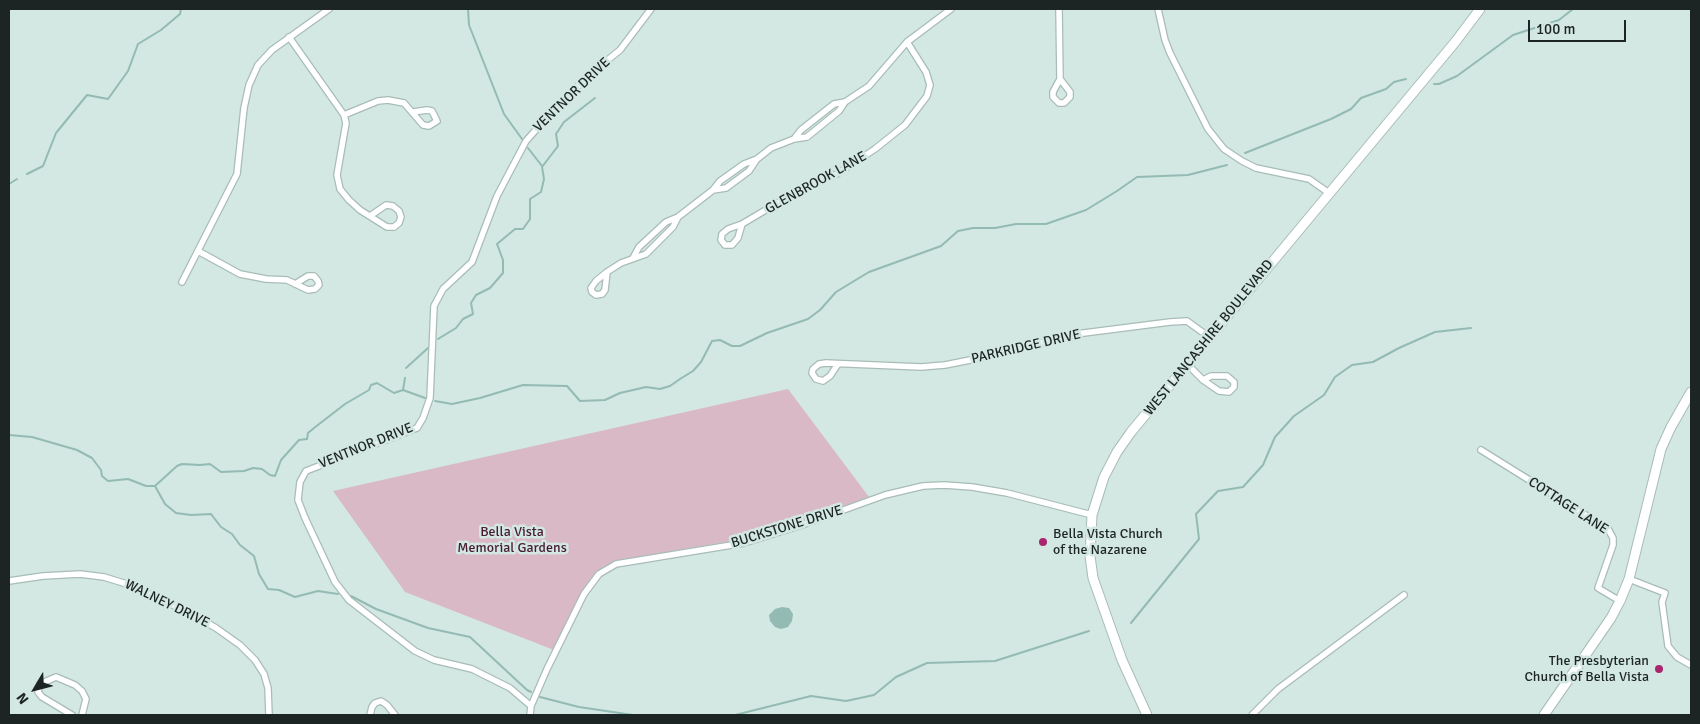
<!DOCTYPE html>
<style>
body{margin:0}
#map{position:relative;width:1700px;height:724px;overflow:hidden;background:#d3e7e3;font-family:Signika,sans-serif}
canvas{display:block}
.frame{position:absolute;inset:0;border:10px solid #1d2524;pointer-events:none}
.north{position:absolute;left:10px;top:664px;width:50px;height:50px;-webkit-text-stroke:4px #d3e7e3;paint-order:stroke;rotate:233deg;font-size:14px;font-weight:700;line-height:20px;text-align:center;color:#1d2524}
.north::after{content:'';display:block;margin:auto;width:18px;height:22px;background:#1d2524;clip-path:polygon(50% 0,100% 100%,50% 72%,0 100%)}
.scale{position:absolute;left:1528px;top:20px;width:98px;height:22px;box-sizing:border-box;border:2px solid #1d2524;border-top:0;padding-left:6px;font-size:15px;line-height:18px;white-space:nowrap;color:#1d2524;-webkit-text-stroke:4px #d3e7e3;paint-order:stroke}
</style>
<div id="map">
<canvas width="1700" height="724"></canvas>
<div class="frame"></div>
<div class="north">N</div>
<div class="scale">100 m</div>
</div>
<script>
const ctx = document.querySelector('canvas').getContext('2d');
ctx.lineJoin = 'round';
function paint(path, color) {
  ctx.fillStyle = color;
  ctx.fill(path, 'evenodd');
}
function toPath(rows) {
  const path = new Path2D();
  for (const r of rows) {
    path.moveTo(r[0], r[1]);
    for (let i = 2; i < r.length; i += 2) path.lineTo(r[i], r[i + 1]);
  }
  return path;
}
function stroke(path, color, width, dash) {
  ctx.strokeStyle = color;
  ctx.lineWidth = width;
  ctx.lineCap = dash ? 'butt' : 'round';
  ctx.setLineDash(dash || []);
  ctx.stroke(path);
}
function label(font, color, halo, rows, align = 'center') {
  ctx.font = font + ' Signika,sans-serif';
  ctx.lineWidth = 5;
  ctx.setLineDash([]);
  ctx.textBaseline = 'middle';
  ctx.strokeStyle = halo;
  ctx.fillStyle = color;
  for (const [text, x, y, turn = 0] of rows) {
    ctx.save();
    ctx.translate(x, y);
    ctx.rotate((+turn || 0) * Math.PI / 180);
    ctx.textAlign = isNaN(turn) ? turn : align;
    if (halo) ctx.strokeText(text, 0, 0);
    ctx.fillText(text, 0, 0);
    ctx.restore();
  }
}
paint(toPath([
 [788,389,869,497,766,534,738,540,672,551,612,563,603,567,592,577,586,585,554,650,405,592,333,491]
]), '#dab9c6');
paint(toPath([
 [782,607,789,608,793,614,792,621,788,627,781,629,775,627,770,621,769,615,775,609]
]), '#93bbb4');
stroke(toPath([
 [468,9,469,25,504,114,522,139],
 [1434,84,1439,84,1457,76,1513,35,1559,20,1573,9],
 [528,148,542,166],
 [1245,153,1331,119,1351,109,1361,98,1386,89,1394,82,1406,79],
 [27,174,43,166,56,133,87,95,108,99,128,71,138,44,161,30,180,14,181,9],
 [9,184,17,179],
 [438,339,456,328,463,319,473,314,471,303,476,295,490,288,503,273,503,260,497,244,515,229,523,229,530,219,530,199,541,192,544,179,542,167,558,146,556,134,564,122,595,98],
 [406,368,428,348],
 [403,390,405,378],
 [435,401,452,404,480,398,523,385,567,386,580,401,605,400,620,393,646,387,660,389,670,386,680,379,693,371,701,362,712,341,720,340,732,346,740,346,767,333,808,319,820,310,836,292,869,272,941,246,958,231,973,228,995,228,1016,224,1046,224,1086,210,1117,191,1137,177,1188,175,1227,165],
 [9,435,32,437,77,450,92,458,101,470,102,476,108,481,128,479,146,486,155,486,177,466,182,464,200,465,210,464,221,472,244,471,253,468,262,469,270,475,275,476,281,460,299,440,307,439,308,433,314,428,345,404,369,390,371,385,377,383,394,393,403,390,425,398],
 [155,486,165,504,176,513,191,515,211,514,221,527,232,534,240,545,254,556,259,574,268,589,279,590,295,597,318,591,338,594],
 [351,596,376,609,428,628,470,637,527,690,531,692],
 [1131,623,1199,539,1196,514,1218,491,1243,487,1263,465,1275,437,1294,416,1324,395,1335,377,1352,365,1373,362,1399,348,1435,332,1471,328],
 [540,697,579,707,633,715],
 [735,715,811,696,846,701,874,695,896,677,927,663,995,661,1089,631]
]), '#93bbb4', 2);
const minor = toPath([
 [1059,9,1060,79,1053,92,1053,97,1059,103,1064,103,1070,97,1070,92,1060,79],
 [1158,9,1165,40,1170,53,1208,129,1224,149,1242,161,1256,168,1309,179,1329,193],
 [289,37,344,115,346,123,337,175,340,189,349,200,360,210,379,222,387,227,394,227,399,223,401,217,399,211,393,206,386,205,370,216],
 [344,115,378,101,388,100,404,103,423,125,429,126,437,121,432,111,427,110,413,112],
 [794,139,801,130,834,104,845,102,869,86,907,42,951,9],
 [713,190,726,188,749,171,757,159],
 [742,224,738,238,732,245,725,245,721,240,722,234,728,229,742,224,801,189,837,174,875,149,905,125,927,96,930,85,926,72,907,42],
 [198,251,240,274,266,279,287,280,308,290,315,289,319,285,318,281,314,276,308,276,295,284],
 [633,258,639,247,666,222,678,217,713,190,720,181,744,164,757,159,771,148,794,139,807,137,839,111,845,102],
 [607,272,605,290,602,294,596,295,592,292,591,288,596,281,607,272,621,263,646,254,673,227,678,217],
 [182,282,237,174,244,108,249,85,258,65,272,50,329,9],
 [838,364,830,376,823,381,816,379,812,373,813,369,819,364,826,363,921,367,945,365,985,357,1076,334,1170,322,1187,321,1209,337],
 [1187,364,1203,380,1219,391,1229,392,1234,387,1234,382,1227,376,1211,376,1203,380],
 [1481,450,1608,529,1613,538,1613,545,1598,588,1620,601],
 [1629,579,1665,593,1662,602,1668,646,1677,657,1691,665],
 [9,581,43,576,80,574,104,577,130,585,188,612,216,628,240,645,255,660,264,674,268,688,269,715],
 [531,706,547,669,584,594,599,574,616,564,744,543,802,525,885,495,923,486,944,485,972,487,1007,493,1092,515],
 [72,715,42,697,38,692,40,684,56,677,75,685,82,691,86,699,82,715],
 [370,715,372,707,375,703,381,701,387,705,395,715],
 [530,715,531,706,510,688,472,669,434,660,415,651,349,600,335,582,305,518,298,500,300,482,306,471,417,428,423,418,430,398,434,306,443,289,472,262,497,196,526,141,549,115,587,77,620,50,651,9],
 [1252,715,1278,689,1404,595]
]);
const secondary = toPath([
 [1147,715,1122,660,1093,578,1090,556,1092,515,1104,477,1117,452,1131,432,1456,41,1480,9],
 [1544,715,1611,618,1620,601,1629,579,1661,449,1671,427,1691,392]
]);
stroke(minor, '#a8bcb8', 8);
stroke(secondary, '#a8bcb8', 11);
stroke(minor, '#fff', 5.5);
stroke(secondary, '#fff', 9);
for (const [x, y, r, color] of [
 [1043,542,5,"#a9256e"],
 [1659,669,5,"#a9256e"]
]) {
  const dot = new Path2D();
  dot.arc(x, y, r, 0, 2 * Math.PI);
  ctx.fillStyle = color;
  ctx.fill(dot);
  stroke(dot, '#d3e7e3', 2);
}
label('14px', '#1d2524', '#d3e7e3', [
 ["VENTNOR DRIVE",572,95,-44],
 ["GLENBROOK LANE",816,183,-29],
 ["WEST LANCASHIRE BOULEVARD",1209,338,-51],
 ["PARKRIDGE DRIVE",1026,347,-13],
 ["VENTNOR DRIVE",366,446,-22],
 ["COTTAGE LANE",1568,506,33],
 ["BUCKSTONE DRIVE",787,527,-17],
 ["WALNEY DRIVE",167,604,26]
]);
label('14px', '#471a30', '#d3e7e3', [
 ["Bella Vista",512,532],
 ["Memorial Gardens",512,548]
]);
label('14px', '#1d2524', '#d3e7e3', [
 ["Bella Vista Church",1053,534],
 ["of the Nazarene",1053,550],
 ["The Presbyterian",1649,661,"right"],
 ["Church of Bella Vista",1649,677,"right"]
], 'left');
</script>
